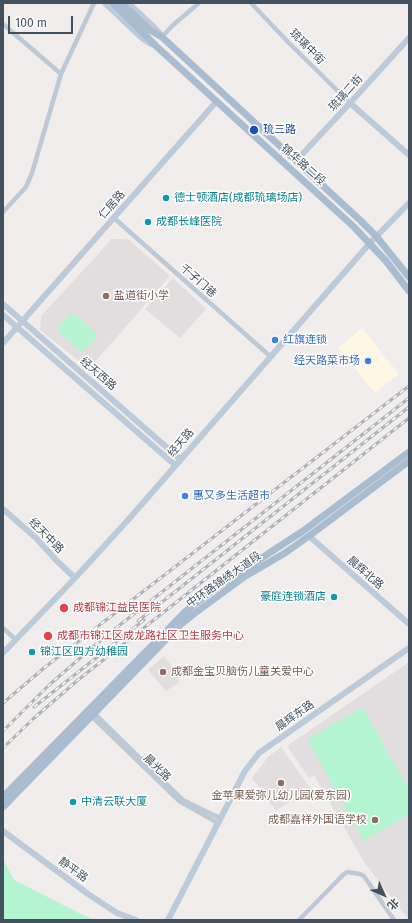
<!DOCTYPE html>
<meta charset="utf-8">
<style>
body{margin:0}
#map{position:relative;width:412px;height:923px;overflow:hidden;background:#f1eded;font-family:"Fira Sans","Noto Sans SC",sans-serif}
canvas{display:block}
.frame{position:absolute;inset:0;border:4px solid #43505d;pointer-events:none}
.north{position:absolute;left:364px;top:875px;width:40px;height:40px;-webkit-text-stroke:3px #fff;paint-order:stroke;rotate:135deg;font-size:11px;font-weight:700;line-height:16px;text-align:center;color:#43505d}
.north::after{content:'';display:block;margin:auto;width:14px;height:18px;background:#43505d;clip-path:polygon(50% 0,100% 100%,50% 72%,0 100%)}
.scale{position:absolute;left:8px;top:16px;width:65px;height:18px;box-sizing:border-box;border:2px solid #43505d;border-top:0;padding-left:5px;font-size:12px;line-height:14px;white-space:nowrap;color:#43505d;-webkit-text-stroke:3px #fff;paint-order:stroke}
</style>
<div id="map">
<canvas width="412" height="923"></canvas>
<div class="frame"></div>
<div class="north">北</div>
<div class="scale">100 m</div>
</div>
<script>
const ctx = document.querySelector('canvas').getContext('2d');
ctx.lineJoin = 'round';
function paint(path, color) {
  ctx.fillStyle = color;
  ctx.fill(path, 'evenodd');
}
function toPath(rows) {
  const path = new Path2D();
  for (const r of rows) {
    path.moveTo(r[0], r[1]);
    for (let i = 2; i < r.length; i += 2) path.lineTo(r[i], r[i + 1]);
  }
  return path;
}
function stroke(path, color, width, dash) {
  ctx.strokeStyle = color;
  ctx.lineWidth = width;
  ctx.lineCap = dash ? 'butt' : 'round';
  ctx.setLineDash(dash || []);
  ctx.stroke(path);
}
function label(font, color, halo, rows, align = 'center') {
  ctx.font = font + ' "Fira Sans","Noto Sans SC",sans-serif';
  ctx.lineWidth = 3;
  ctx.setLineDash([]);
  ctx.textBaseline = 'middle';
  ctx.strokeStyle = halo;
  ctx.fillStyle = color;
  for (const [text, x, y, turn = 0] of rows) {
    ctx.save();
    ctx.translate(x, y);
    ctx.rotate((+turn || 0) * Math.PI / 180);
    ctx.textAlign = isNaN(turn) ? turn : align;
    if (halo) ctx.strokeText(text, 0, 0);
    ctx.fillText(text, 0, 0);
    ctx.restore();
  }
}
paint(toPath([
 [362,328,399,374,375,393,338,348]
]), '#fef7e3');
paint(toPath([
 [112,239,128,239,170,276,89,369,40,330,41,316],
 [173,278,206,309,180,338,145,309],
 [164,656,177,674,179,682,166,691,148,670],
 [409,662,409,920,364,862,314,775,309,778,287,746],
 [281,747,310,788,276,811,252,778,268,757]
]), '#e2dedf');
paint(toPath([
 [73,312,98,335,82,353,57,330],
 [363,707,409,790,409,814,364,841,307,739],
 [3,859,14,880,93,920,3,920]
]), '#b5f4d0');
stroke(toPath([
 [251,3,288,42,350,103],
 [3,24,61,74],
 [162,37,172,26,199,3],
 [3,212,26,187,32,173,61,74,94,3],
 [114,218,271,357],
 [3,628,16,640],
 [94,713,183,800,220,818],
 [91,716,179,801,218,823],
 [299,920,343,875,347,872,360,874,364,876,394,920]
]), '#bfc9d5', 4.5);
stroke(toPath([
 [105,3,143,39,151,44],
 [128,3,154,27,160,34],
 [350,103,409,155],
 [296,161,350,103,409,38],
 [3,304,180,459],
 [3,315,175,465],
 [3,343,217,101],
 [3,509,36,538,56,560,75,578],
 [309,536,409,624],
 [3,653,75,578,128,520,370,243,409,203],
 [3,831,88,894,117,913,136,920],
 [168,920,245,771,259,753,409,648]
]), '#bdcad9', 6);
stroke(toPath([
 [113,3,156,46,354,227,386,261,409,291],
 [121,3,150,30,162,37,361,221,376,236,409,277],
 [3,797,186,611,214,589,303,531,409,452],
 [3,807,180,625,195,613,244,577,285,553,309,536,409,461]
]), '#a9bcd0', 7);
const rail = toPath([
 [138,621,409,407],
 [3,703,44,668,409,386],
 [34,707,144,620],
 [3,731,48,686,102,639,409,398],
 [3,748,33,719,78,680,409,418]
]);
stroke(rail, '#afb2b9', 3);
stroke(rail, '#fff', 1.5, [4.5]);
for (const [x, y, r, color] of [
 [254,130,5,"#1a4fb4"],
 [166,198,4,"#0f9aa8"],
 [148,222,4,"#0f9aa8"],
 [106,296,4,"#8d6e63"],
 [275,340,4,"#3f7fe0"],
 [368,361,4,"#3f7fe0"],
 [185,496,4,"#3f7fe0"],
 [334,597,4,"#0f9aa8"],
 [64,608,5,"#e0444e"],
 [48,636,5,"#e0444e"],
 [32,652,4,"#0f9aa8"],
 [163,672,4,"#8d6e63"],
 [281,783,4,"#8d6e63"],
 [73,802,4,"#0f9aa8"],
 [375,820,4,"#8d6e63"]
]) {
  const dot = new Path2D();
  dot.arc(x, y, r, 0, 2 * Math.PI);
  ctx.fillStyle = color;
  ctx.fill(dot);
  stroke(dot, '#fff', 1.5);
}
label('11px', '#43505d', '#fff', [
 ["琉璃中街",307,47,45],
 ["琉璃二街",346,93,-48],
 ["锦华路二段",303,165,42],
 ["仁居路",112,205,-49],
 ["千子门巷",198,281,41],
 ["经天西路",98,374,41],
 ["经天路",181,443,-49],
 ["经天中路",46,536,45],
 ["晨辉北路",365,573,41],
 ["中环路锦绣大道段",224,580,-35],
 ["晨辉东路",295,716,-35],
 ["晨光路",157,768,44],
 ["静平路",73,870,36]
]);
label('11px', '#164399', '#fff', [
 ["琉三路",263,130]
], 'left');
label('11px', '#0d838f', '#fff', [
 ["德士顿酒店(成都琉璃场店)",174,198],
 ["成都长峰医院",156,222],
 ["豪庭连锁酒店",326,597,"right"],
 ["锦江区四方幼稚园",40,652],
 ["中清云联大厦",81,802]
], 'left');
label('11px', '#785e54', '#fff', [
 ["盐道街小学",114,296],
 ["成都金宝贝脑伤儿童关爱中心",171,672],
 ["金苹果爱弥儿幼儿园(爱东园)",281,796,"center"],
 ["成都嘉祥外国语学校",367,820,"right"]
], 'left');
label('11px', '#366cbe', '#fff', [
 ["红旗连锁",283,340],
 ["经天路菜市场",360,361,"right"],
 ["惠又多生活超市",193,496]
], 'left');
label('11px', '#be3a42', '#fff', [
 ["成都锦江益民医院",73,608],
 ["成都市锦江区成龙路社区卫生服务中心",57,636]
], 'left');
</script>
